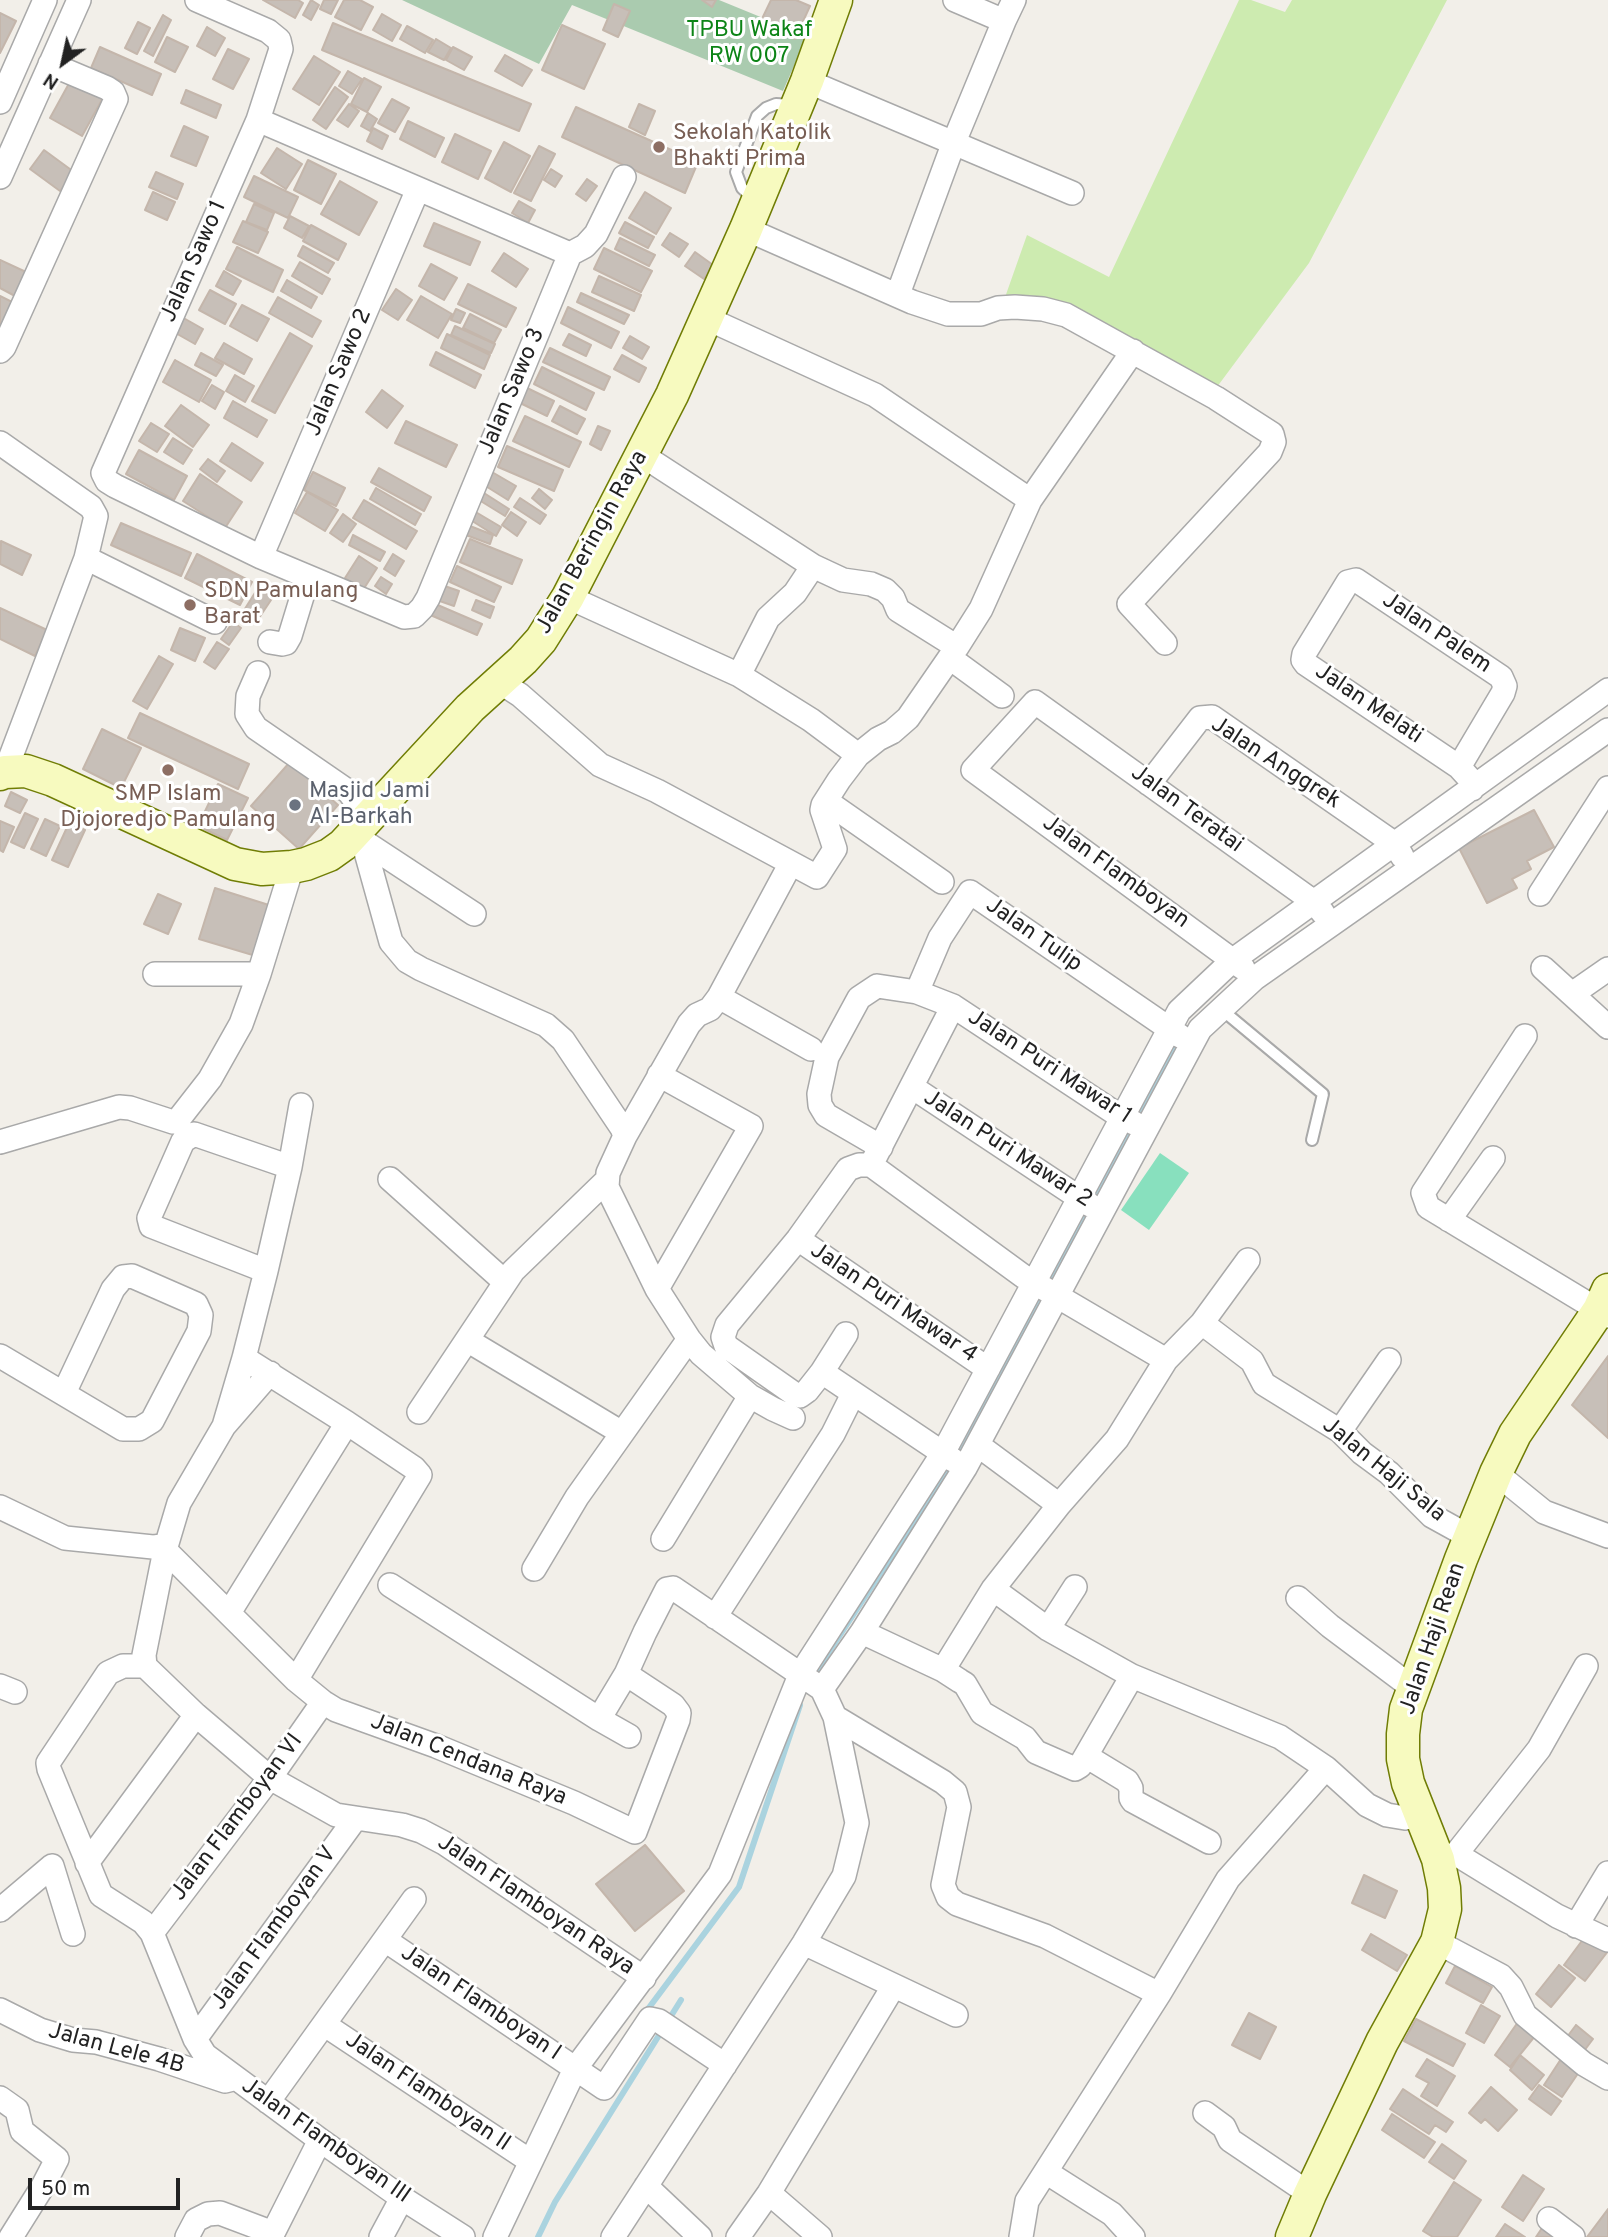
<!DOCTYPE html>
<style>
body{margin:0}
#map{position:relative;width:1608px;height:2237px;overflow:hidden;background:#f2efe9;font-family:Overpass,sans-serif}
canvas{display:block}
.north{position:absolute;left:28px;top:28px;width:70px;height:70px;-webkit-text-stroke:5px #fff;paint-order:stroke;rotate:213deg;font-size:19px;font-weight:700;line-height:28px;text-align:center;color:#222}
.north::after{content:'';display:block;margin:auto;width:24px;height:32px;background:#222;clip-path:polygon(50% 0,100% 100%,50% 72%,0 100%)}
.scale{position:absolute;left:28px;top:2178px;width:152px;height:32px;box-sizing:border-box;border:4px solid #222;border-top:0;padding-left:9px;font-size:21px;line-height:24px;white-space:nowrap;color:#222;-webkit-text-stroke:5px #fff;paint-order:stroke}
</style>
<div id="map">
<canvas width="1608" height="2237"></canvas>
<div class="north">N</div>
<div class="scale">50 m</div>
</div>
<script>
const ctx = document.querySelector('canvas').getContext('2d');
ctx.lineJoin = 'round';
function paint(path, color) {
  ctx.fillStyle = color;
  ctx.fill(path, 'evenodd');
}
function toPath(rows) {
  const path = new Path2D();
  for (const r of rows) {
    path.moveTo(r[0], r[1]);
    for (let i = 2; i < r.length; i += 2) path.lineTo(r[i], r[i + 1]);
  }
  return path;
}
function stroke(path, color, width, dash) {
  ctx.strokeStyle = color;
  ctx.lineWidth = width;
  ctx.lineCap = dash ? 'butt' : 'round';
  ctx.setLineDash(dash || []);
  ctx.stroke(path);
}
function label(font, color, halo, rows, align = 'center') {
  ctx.font = font + ' Overpass,sans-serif';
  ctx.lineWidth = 6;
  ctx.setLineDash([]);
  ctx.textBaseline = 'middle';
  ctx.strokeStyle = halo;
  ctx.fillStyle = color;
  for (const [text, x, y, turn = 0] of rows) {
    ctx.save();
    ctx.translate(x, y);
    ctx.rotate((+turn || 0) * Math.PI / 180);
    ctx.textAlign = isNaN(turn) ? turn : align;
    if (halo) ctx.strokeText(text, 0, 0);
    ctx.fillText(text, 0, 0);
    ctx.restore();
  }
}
paint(toPath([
 [1239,0,1251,0,1285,12,1292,0,1447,0,1309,263,1214,391,1076,316,1003,303,1027,235,1109,277]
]), '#cdebb0');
paint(toPath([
 [402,0,719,0,807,36,783,91,572,5,539,64]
]), '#aacbaf');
paint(toPath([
 [1160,1153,1189,1173,1149,1230,1121,1210]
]), '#88e0be');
stroke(toPath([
 [1093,1200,1179,1040],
 [956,1456,1088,1210],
 [813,1676,951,1465],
 [645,2013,739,1887,800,1705],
 [538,2237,555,2202,681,2000]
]), '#aad3df', 6);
const building = toPath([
 [263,0,298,0,303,3,295,18,263,0],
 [311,0,319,5,311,20,303,15,311,0],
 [324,0,338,0,331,14,320,9,324,0],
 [344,0,360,0,373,7,361,30,335,17,344,0],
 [702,0,716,0,712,7,702,0],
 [771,0,796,0,810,6,795,39,760,23,771,0],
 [614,4,630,11,618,37,603,30,614,4],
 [0,13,16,21,0,53,0,13],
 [382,14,401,25,392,41,373,30,382,14],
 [163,15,171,20,153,56,144,51,163,15],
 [138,22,150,28,137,54,125,48,138,22],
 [333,23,531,104,519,131,322,50,333,23],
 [562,25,605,44,584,89,542,70,562,25],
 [407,26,433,40,425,53,400,39,407,26],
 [207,27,225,38,215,56,197,46,207,27],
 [167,37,188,47,175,72,155,62,167,37],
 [436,39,451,48,444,60,428,52,436,39],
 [100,47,161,74,152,95,91,68,100,47],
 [453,47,472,57,464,70,446,60,453,47],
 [228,49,249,59,233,89,213,79,228,49],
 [505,55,532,70,522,86,495,71,505,55],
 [314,56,340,72,319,105,293,89,314,56],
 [348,71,362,79,352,94,339,86,348,71],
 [72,78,104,96,82,136,50,118,72,78],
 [364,78,381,87,367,112,351,104,364,78],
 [335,87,348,97,326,129,313,120,335,87],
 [186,90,221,105,216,118,181,103,186,90],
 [392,99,409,108,395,132,378,123,392,99],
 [349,104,359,111,348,127,337,120,349,104],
 [639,104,655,111,645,135,629,127,639,104],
 [576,107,698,162,685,193,562,137,576,107],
 [368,113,377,119,370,131,361,126,368,113],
 [408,121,444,138,435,157,400,139,408,121],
 [184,126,208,137,196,166,171,156,184,126],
 [373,128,388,136,382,149,367,141,373,128],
 [455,134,491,151,478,179,442,162,455,134],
 [504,142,530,156,511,192,485,178,504,142],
 [539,146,555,154,531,201,514,193,539,146],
 [277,148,302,164,286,189,261,173,277,148],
 [44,150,74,172,60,191,30,169,44,150],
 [308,160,336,174,321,204,294,190,308,160],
 [551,169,562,176,555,187,544,180,551,169],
 [156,172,183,184,177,199,149,187,156,172],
 [254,176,298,197,288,218,244,197,254,176],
 [587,179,597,186,586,201,576,194,587,179],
 [340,181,377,202,359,235,321,214,340,181],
 [153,192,175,202,167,220,145,210,153,192],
 [645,192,671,208,656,234,629,218,645,192],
 [519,201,535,210,528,223,512,213,519,201],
 [254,204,274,213,267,230,246,222,254,204],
 [290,216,309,226,302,238,284,228,290,216],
 [243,221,268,232,258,253,233,242,243,221],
 [625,222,654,237,648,248,619,233,625,222],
 [434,223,480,242,470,265,424,246,434,223],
 [311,225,346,244,338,260,303,241,311,225],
 [670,233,688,244,679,257,662,245,670,233],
 [620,238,655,255,649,266,615,249,620,238],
 [303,246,334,263,328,273,298,256,303,246],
 [237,247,283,270,273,292,226,269,237,247],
 [604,248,652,271,641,292,594,269,604,248],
 [695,252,713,265,704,279,685,266,695,252],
 [504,253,528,269,516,287,492,271,504,253],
 [0,260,26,272,15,296,0,288,0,260],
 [300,262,330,279,322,294,292,276,300,262],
 [431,264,457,278,444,300,419,286,431,264],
 [224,271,241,281,233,295,216,286,224,271],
 [599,276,641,295,634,311,592,292,599,276],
 [287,280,317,297,311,308,281,291,287,280],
 [468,284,516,308,506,327,458,304,468,284],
 [396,289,412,300,398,320,382,310,396,289],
 [210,290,236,304,225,324,199,310,210,290],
 [581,293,629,315,624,324,577,302,581,293],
 [0,296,16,304,0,334,0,296],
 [421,296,452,314,438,338,407,320,421,296],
 [278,297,321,321,312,337,269,313,278,297],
 [242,305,269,319,257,341,230,326,242,305],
 [568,307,619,332,611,348,561,323,568,307],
 [456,309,465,313,460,323,451,320,456,309],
 [470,314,501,330,494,343,463,328,470,314],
 [180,316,203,329,195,344,172,331,180,316],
 [455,326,495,344,491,353,451,335,455,326],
 [290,333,312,346,275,413,252,401,290,333],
 [447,334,490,355,484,369,441,348,447,334],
 [569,334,591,345,586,356,563,345,569,334],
 [630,336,649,347,642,359,623,348,630,336],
 [224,343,252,359,244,374,215,358,224,343],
 [550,348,610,377,604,390,543,362,550,348],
 [436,352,481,375,475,388,430,365,436,352],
 [201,353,223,365,216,376,195,365,201,353],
 [622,355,646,368,639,382,614,369,622,355],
 [175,360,211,380,199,402,163,382,175,360],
 [542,367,594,393,586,410,534,384,542,367],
 [235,375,254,386,245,402,226,391,235,375],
 [212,385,224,392,215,409,202,401,212,385],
 [525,387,554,401,547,416,518,402,525,387],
 [382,390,403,406,387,428,366,412,382,390],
 [233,401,267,420,257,437,224,418,233,401],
 [181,405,209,425,193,447,165,426,181,405],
 [560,406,585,419,577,434,552,421,560,406],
 [525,416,581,442,569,467,513,441,525,416],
 [406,421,457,445,446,467,395,443,406,421],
 [151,423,169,434,157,452,139,441,151,423],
 [598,426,610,431,601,450,590,444,598,426],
 [173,438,192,450,183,464,164,452,173,438],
 [232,443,263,463,251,481,220,461,232,443],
 [507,446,563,470,554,491,498,467,507,446],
 [139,450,187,476,174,500,126,474,139,450],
 [208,459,225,471,217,482,200,469,208,459],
 [379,468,431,497,424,511,371,482,379,468],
 [313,472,345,488,336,506,304,490,313,472],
 [492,472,516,486,508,500,484,485,492,472],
 [200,474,242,502,225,528,183,501,200,474],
 [376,488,421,514,415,525,370,499,376,488],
 [539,489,552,500,545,509,532,498,539,489],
 [307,492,338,510,325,531,295,513,307,492],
 [484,493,509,509,505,516,479,500,484,493],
 [520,498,546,515,540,524,514,507,520,498],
 [364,500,417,531,406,549,353,518,364,500],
 [474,511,501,527,496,536,469,519,474,511],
 [511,512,526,522,517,536,502,525,511,512],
 [343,514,356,524,343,542,330,533,343,514],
 [121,523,191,553,181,576,111,545,121,523],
 [470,526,493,535,490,544,466,535,470,526],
 [353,535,385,552,380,561,349,545,353,535],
 [470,539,522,560,512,584,460,562,470,539],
 [1,541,31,555,22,575,0,564,1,541],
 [197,554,252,582,240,605,185,578,197,554],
 [393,554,404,561,395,576,384,569,393,554],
 [359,556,377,568,363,590,345,578,359,556],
 [457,566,501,587,494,602,450,582,457,566],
 [381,577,392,584,386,594,375,586,381,577],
 [439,584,459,591,454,606,434,599,439,584],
 [258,588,273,597,255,624,241,615,258,588],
 [476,600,494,607,490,618,472,610,476,600],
 [433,603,482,624,477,635,428,614,433,603],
 [0,608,47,630,35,656,0,639,0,608],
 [233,622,241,628,229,645,221,639,233,622],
 [180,628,205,638,195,661,171,650,180,628],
 [217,642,229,649,215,669,204,662,217,642],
 [159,656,173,664,147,709,133,701,159,656],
 [140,713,249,764,238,789,128,738,140,713],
 [102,729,141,748,121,788,83,769,102,729],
 [290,762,338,805,299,849,251,806,290,762],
 [218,784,248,798,227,840,198,826,218,784],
 [11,792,27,800,20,813,5,806,11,792],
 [1534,810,1554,847,1527,861,1531,869,1512,879,1517,888,1487,903,1459,848,1534,810],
 [25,813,38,819,24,848,11,842,25,813],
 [45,819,60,826,46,856,31,849,45,819],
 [0,821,14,827,3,852,0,850,0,821],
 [69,823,85,830,68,867,52,860,69,823],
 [215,888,272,906,256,956,199,939,215,888],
 [158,894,181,904,168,934,144,924,158,894],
 [1608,1356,1608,1438,1572,1405,1608,1356],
 [645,1845,684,1891,635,1931,596,1884,645,1845],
 [1364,1875,1397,1891,1385,1918,1352,1903,1364,1875],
 [1371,1934,1407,1955,1397,1971,1362,1950,1371,1934],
 [1587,1934,1608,1951,1585,1981,1564,1965,1587,1934],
 [1559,1965,1575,1978,1551,2007,1536,1994,1559,1965],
 [1455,1966,1492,1987,1483,2003,1446,1983,1455,1966],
 [1481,2005,1500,2016,1484,2043,1466,2033,1481,2005],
 [1249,2013,1276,2027,1260,2059,1232,2045,1249,2013],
 [1416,2019,1465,2044,1453,2066,1404,2041,1416,2019],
 [1518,2022,1535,2036,1510,2067,1495,2055,1518,2022],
 [1576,2025,1593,2039,1584,2051,1567,2037,1576,2025],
 [1520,2055,1544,2075,1532,2090,1510,2070,1520,2055],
 [1427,2059,1455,2076,1437,2106,1421,2096,1429,2083,1416,2076,1427,2059],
 [1561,2059,1579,2072,1562,2097,1544,2085,1561,2059],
 [1539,2085,1561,2101,1551,2115,1529,2099,1539,2085],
 [1491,2087,1517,2110,1498,2131,1485,2119,1481,2123,1469,2113,1491,2087],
 [1403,2089,1453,2122,1446,2132,1435,2125,1429,2134,1390,2109,1403,2089],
 [1392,2114,1435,2142,1424,2158,1382,2130,1392,2114],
 [1442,2144,1466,2161,1454,2179,1429,2162,1442,2144],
 [1523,2175,1544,2189,1523,2221,1502,2207,1523,2175],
 [1454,2182,1481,2200,1457,2237,1433,2237,1423,2231,1454,2182],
 [1608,2209,1608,2237,1587,2237,1608,2209],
 [1505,2224,1525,2237,1496,2237,1505,2224],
 [1544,2225,1562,2237,1536,2237,1544,2225]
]);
paint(building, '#c7bfb8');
stroke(building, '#c4b6ab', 2);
const lane = toPath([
 [755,200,742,188,736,172,757,116,766,108,776,104,793,105],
 [1221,1009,1323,1094,1312,1140]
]);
const street = toPath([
 [197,0,268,31,279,40,281,49,258,120,103,473,107,481,115,486,261,557,404,617,414,616,422,608,428,598,570,254,585,246,596,234,624,177],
 [955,0,1004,21],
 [807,81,1072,193],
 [0,102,45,0],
 [258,120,570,254],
 [0,177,79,0],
 [746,229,912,302,948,314,981,314,998,308,1015,307,1043,309,1066,315,1216,398,1272,434,1274,442,1270,452,1129,604,1165,643],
 [898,294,954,142,1004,21,1014,0],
 [706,318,875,395,1030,500],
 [0,351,4,347,116,99,113,92,107,88,50,64],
 [0,443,91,507,96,516,86,558,5,772],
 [642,455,813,566,843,580,871,584,885,590,893,598,898,610,957,647],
 [261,557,418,189],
 [86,558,215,622],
 [568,597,739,675,811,720,858,755],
 [270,642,282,644,286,643,290,636,308,577],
 [950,658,1002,696],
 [258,673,248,696,247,714,256,728,349,792,368,818],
 [739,675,768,618,795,593,813,566],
 [500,682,520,695,600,765,657,791,817,877,835,849,822,810,823,805,839,780,858,755,878,739,892,732,908,718,957,647,981,609,1030,500,1133,351],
 [1459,767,1503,693,1505,686,1501,677,1356,580,1348,582,1304,654,1303,660,1306,664,1459,767,1469,778,1472,789],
 [1149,784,1200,718,1212,717,1395,844,1402,856],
 [826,801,942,882],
 [359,827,391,942,407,961,421,969,546,1025,563,1040,622,1128,625,1136,608,1173,607,1187,657,1289,689,1339,701,1354,750,1396,773,1409,793,1418],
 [363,841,474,914],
 [1540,894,1608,788],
 [1243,968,973,770,1035,702,1314,902,1323,913],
 [1543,968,1608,1027],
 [155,974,259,974],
 [917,992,940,938,970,892,1180,1036],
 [1572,994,1608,969],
 [719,997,811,1049],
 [1525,1036,1423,1193,1428,1207,1608,1316],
 [912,1087,1090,1205],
 [625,1136,689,1024,697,1015,710,1009,719,997,791,863],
 [0,1142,119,1107,130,1108,173,1122,178,1120,210,1079,241,1024,259,974,292,867],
 [881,1147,826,1115,820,1105,819,1094,827,1057,859,998,877,986,917,992,953,1006,1115,1113,1134,1123],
 [871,1165,1023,1276,1166,1360],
 [390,1179,505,1282],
 [1449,1220,1493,1158],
 [798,1239,988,1369],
 [266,1271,151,1226,149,1218,183,1141,194,1134,290,1167],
 [657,1289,751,1126,659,1075],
 [1202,1323,1252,1361,1264,1384,1340,1431,1362,1453,1389,1473,1432,1516,1470,1537],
 [846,1334,822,1372,807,1391,800,1396,793,1393,726,1346,723,1337,727,1325,798,1239,848,1169,859,1165,871,1165,953,1006],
 [467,1340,622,1433],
 [0,1356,123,1429,139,1429,152,1421,199,1331,201,1315,196,1304,132,1276,123,1277,113,1289,64,1393],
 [244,1358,347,1423,414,1468,420,1475,296,1680],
 [822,1372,953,1460],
 [419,1412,513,1271,607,1180],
 [224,1426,244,1358,266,1271,290,1167,301,1105],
 [1340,1431,1389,1360],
 [978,1445,1059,1505],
 [1496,1473,1544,1512,1608,1536],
 [0,1507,65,1538,153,1547,166,1545],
 [663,1539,750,1396],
 [165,1550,296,1680,323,1702,336,1710,436,1746,574,1803,635,1832,678,1720,679,1713,673,1705,626,1674],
 [534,1569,577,1497,689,1339],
 [390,1585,599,1719,629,1736],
 [1075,1587,1048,1629,1132,1676,1280,1737,1326,1768],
 [993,1589,1048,1629],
 [1298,1598,1330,1626,1414,1689],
 [229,1613,347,1423],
 [715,1617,833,1434,853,1394],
 [862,1632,943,1670,960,1681,965,1684,982,1713,1025,1738,1036,1752,1075,1769,1080,1766,1132,1676],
 [145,1666,123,1666,108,1673,48,1763,49,1769,101,1895,143,1922,152,1933,195,2039,205,2055,320,2140,402,2198,463,2237],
 [145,1666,196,1715,270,1778,336,1815,402,1825,421,1831,444,1843,644,1978],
 [145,1666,144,1655,165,1550,179,1503,224,1426,270,1373],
 [943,1670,993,1589,1059,1505,1117,1439,1166,1360,1202,1323,1248,1260],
 [0,1686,15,1692],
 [822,1689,862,1632,965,1468,1200,1029,1255,978,1608,730],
 [835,1717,943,1782,955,1792,959,1807,943,1885,948,1897,957,1904,1045,1936,1159,1994],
 [599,1719,626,1674,645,1632,667,1589,673,1588,822,1689,835,1717,857,1823,844,1876,804,1943,613,2237],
 [1086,1756,1127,1781,1131,1788,1131,1798,1133,1801,1209,1842],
 [1456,1854,1539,1749,1586,1666],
 [1442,1858,1456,1854,1557,1916,1608,1940],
 [87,1863,196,1715],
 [0,1910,52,1866,73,1934],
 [1576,1926,1608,1873],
 [152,1933,272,1775,323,1702],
 [385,1940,604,2088,650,2019,659,2021,725,2065],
 [1437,1942,1501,1976,1511,1987,1525,2015,1584,2064,1608,2078],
 [804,1943,956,2015],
 [0,2010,40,2030,73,2040,96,2042,159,2059,225,2081,233,2079],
 [325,2025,530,2161],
 [195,2039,355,1819],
 [0,2098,17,2110,22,2131,57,2159,43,2186,11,2237],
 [268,2102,414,1899],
 [1205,2113,1224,2127,1230,2140,1310,2194],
 [1046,2172,1112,2214,1133,2237],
 [646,2186,700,2237],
 [769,2193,820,2237],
 [1549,2219,1573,2237],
 [187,2237,196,2220,208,2214,220,2213,273,2233],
 [271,2237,320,2140],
 [381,2237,402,2198],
 [495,2237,575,2069,720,1874,800,1675,943,1453,1179,1011,1233,960,1608,690],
 [738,2237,769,2193,893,1987],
 [1021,2237,1027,2201,1159,1994,1228,1879,1326,1768,1367,1805,1387,1815,1405,1818,1421,1815]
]);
const secondary = toPath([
 [0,774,5,772,26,771,53,780,235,864,262,869,292,867,306,864,329,855,343,845,470,708,523,660,541,640,568,597,672,395,746,229,807,81,836,0],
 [1292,2237,1310,2194,1382,2042,1437,1942,1445,1909,1444,1888,1438,1859,1408,1783,1403,1759,1403,1734,1406,1709,1461,1559,1496,1473,1515,1434,1599,1310,1608,1290]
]);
stroke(lane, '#a9a9a9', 14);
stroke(street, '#a9a9a9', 26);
stroke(secondary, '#707d05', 35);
stroke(lane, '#fff', 10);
stroke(street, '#fff', 23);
stroke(secondary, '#f7fabf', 32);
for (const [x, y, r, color] of [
 [659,147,7,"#8d6e63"],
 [190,605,7,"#8d6e63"],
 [168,770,7,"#8d6e63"],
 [295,805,7,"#6b7280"]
]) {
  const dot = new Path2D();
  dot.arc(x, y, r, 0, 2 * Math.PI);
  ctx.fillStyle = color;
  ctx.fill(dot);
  stroke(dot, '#fff', 2.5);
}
label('23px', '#0c8416', '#fff', [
 ["TPBU Wakaf",749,31],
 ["RW 007",749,57]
]);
label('23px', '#785e54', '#fff', [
 ["Sekolah Katolik",673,134],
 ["Bhakti Prima",673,160],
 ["SDN Pamulang",204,592],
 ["Barat",204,618],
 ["SMP Islam",168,795,"center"],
 ["Djojoredjo Pamulang",168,821,"center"]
], 'left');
label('23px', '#222', '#fff', [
 ["Jalan Sawo 1",195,262,-66],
 ["Jalan Sawo 2",340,373,-67],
 ["Jalan Sawo 3",513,392,-67],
 ["Jalan Beringin Raya",593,543,-61],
 ["Jalan Palem",1436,634,34],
 ["Jalan Melati",1368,705,34],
 ["Jalan Anggrek",1275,764,33],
 ["Jalan Teratai",1186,810,36],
 ["Jalan Flamboyan",1115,873,36],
 ["Jalan Tulip",1033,936,35],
 ["Jalan Puri Mawar 1",1049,1068,33],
 ["Jalan Puri Mawar 2",1007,1150,33],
 ["Jalan Puri Mawar 4",893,1304,34],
 ["Jalan Haji Sala",1383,1471,39],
 ["Jalan Haji Rean",1434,1639,-71],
 ["Jalan Cendana Raya",468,1761,22],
 ["Jalan Flamboyan VI",238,1818,-53],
 ["Jalan Flamboyan Raya",535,1906,34],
 ["Jalan Flamboyan V",275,1929,-54],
 ["Jalan Flamboyan I",480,2004,34],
 ["Jalan Lele 4B",116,2050,15],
 ["Jalan Flamboyan II",427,2093,34],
 ["Jalan Flamboyan III",325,2142,35]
]);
label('23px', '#5b616d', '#fff', [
 ["Masjid Jami",309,792],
 ["Al-Barkah",309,818]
], 'left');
</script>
